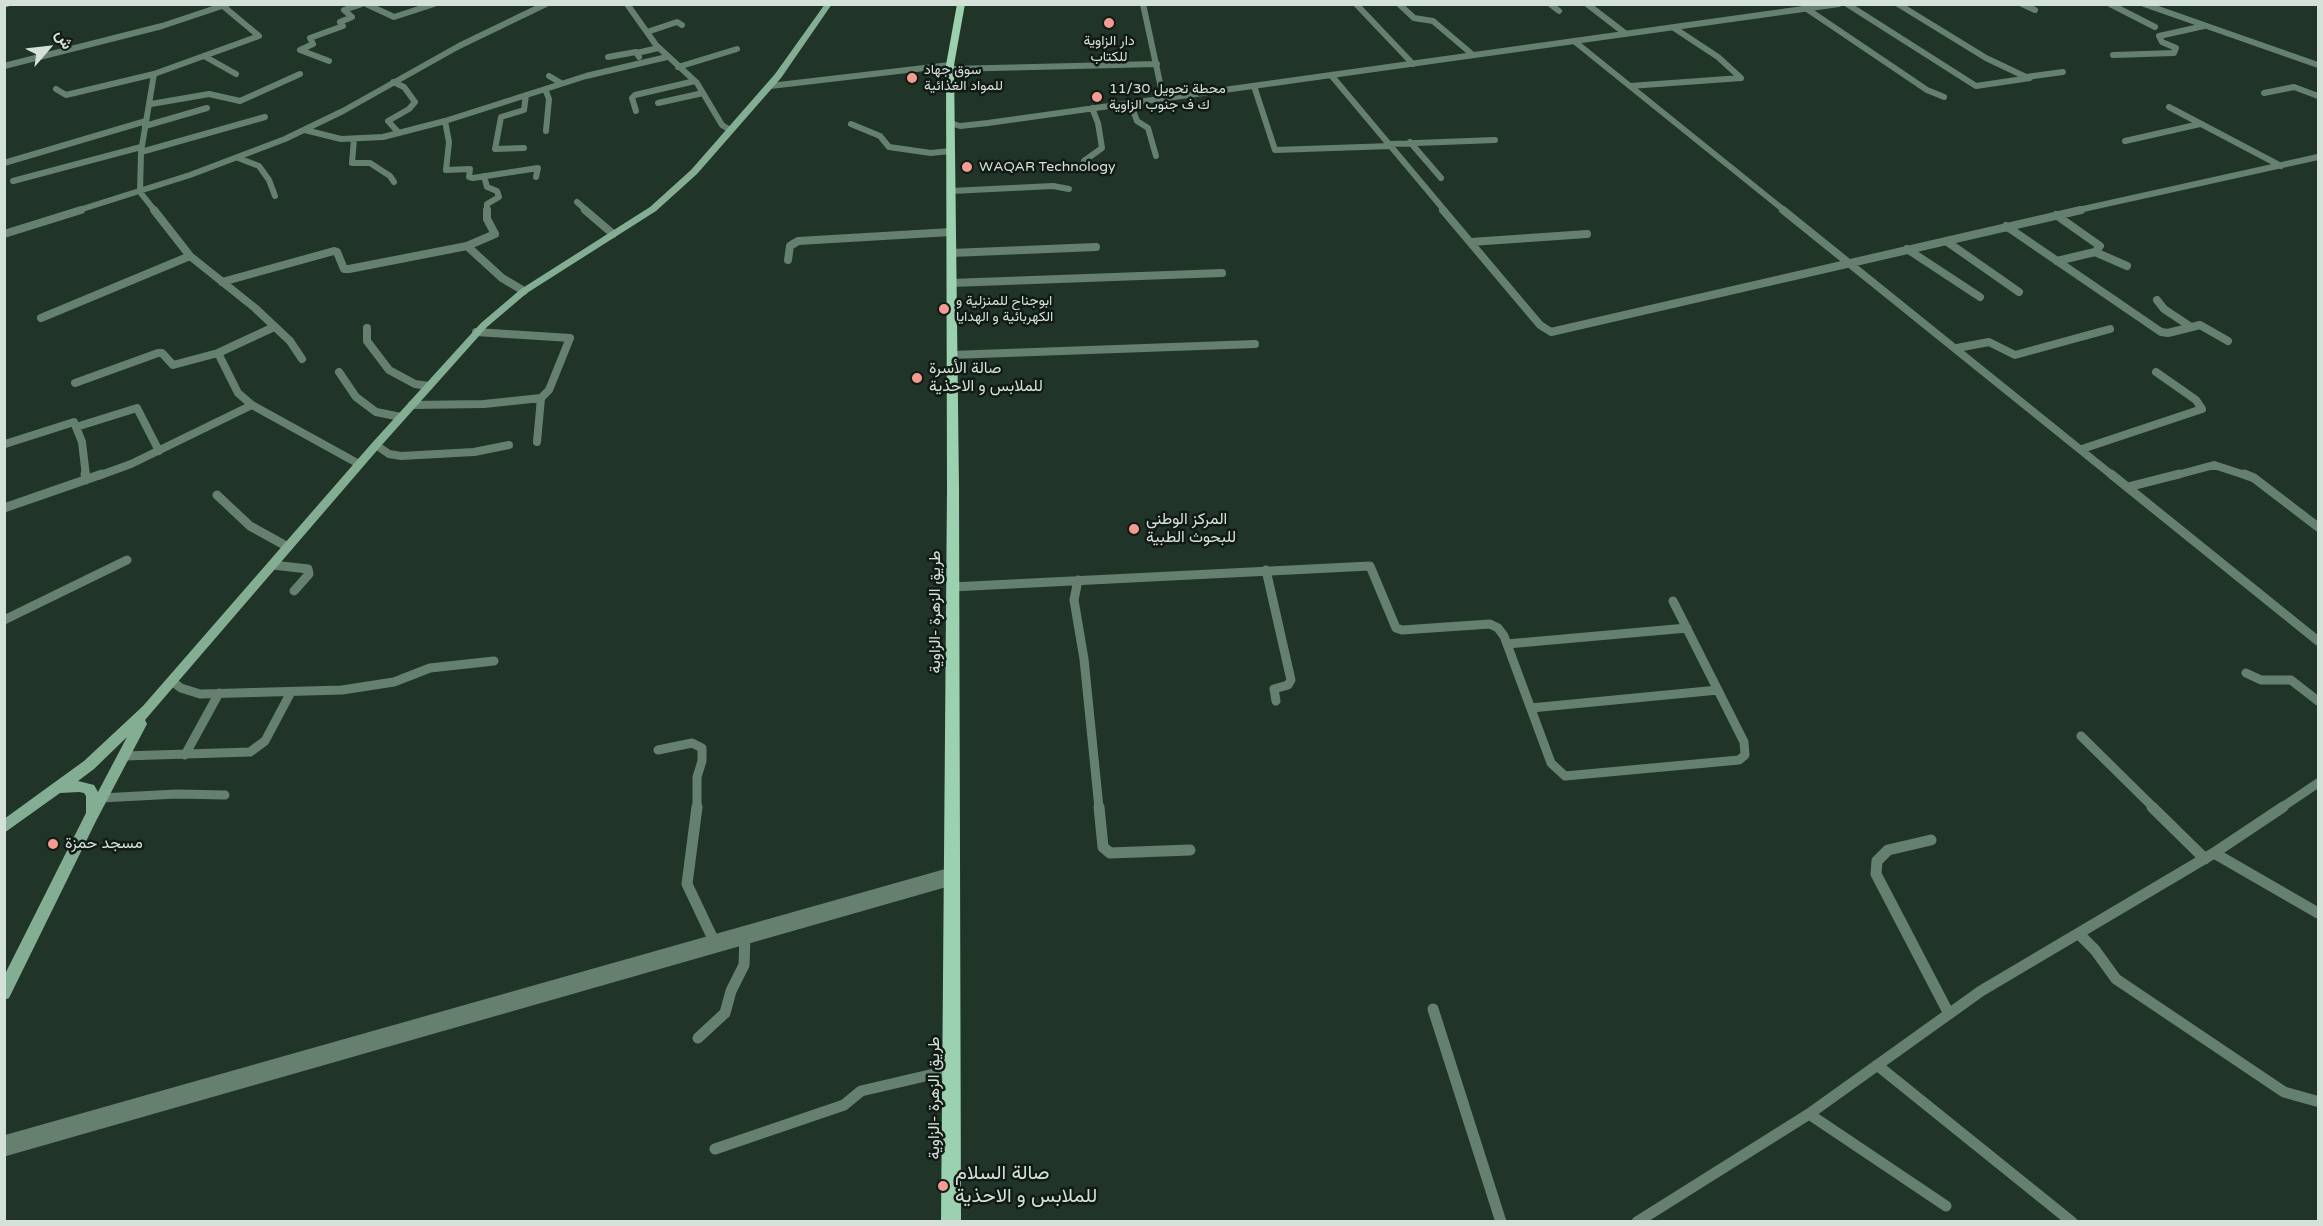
<!DOCTYPE html>
<meta charset="utf-8">
<style>
body{margin:0}
#map{position:relative;width:2323px;height:1226px;overflow:hidden;background:#203528;font-family:"Varela Round",Vazirmatn,sans-serif}
canvas{display:block}
.frame{position:absolute;inset:0;border:6px solid #d4e1d8;pointer-events:none}
.north{position:absolute;left:18px;top:18px;width:60px;height:60px;-webkit-text-stroke:4px #111a14;paint-order:stroke;rotate:62deg;font-size:16px;font-weight:700;line-height:24px;text-align:center;color:#d4e1d8}
.north::after{content:'';display:block;margin:auto;width:21px;height:27px;background:#d4e1d8;clip-path:polygon(50% 0,100% 100%,50% 72%,0 100%)}
</style>
<div id="map">
<canvas width="2323" height="1226"></canvas>
<div class="frame"></div>
<div class="north">ش</div>
</div>
<script>
const ctx = document.querySelector('canvas').getContext('2d');
ctx.lineJoin = 'round';
function toPath(rows) {
  const path = new Path2D();
  for (const r of rows) {
    path.moveTo(r[0], r[1]);
    for (let i = 2; i < r.length; i += 2) path.lineTo(r[i], r[i + 1]);
  }
  return path;
}
function stroke(path, color, width, dash) {
  ctx.strokeStyle = color;
  ctx.lineWidth = width;
  ctx.lineCap = dash ? 'butt' : 'round';
  ctx.setLineDash(dash || []);
  ctx.stroke(path);
}
function paint(path, color) {
  ctx.fillStyle = color;
  ctx.fill(path, 'evenodd');
}
function label(font, color, halo, rows, align = 'center') {
  ctx.font = font + ' "Varela Round",Vazirmatn,sans-serif';
  ctx.lineWidth = 5;
  ctx.setLineDash([]);
  ctx.textBaseline = 'middle';
  ctx.strokeStyle = halo;
  ctx.fillStyle = color;
  for (const [text, x, y, turn = 0] of rows) {
    ctx.save();
    ctx.translate(x, y);
    ctx.rotate((+turn || 0) * Math.PI / 180);
    ctx.textAlign = isNaN(turn) ? turn : align;
    if (halo) ctx.strokeText(text, 0, 0);
    ctx.fillText(text, 0, 0);
    ctx.restore();
  }
}
stroke(toPath([
 [366,4,394,17,434,4],
 [627,4,656,45,697,83,722,125,730,130],
 [1143,4,1163,97],
 [1356,4,1413,64],
 [1399,4,1414,18,1433,21,1473,55],
 [1550,4,1559,11],
 [1587,4,1626,34],
 [1847,4,1976,86,2030,78],
 [1898,4,1986,58,2026,77,2063,72],
 [2022,4,2035,10],
 [2110,4,2155,27],
 [2144,4,2318,65],
 [1807,9,1927,90,1944,97],
 [647,32,677,22,682,25],
 [1574,41,1785,211],
 [2113,55,2174,53,2176,48,2162,42,2159,36,2204,26],
 [204,56,236,74],
 [608,57,636,52,639,57,637,53,658,48],
 [329,61,300,50,313,44,310,38,343,26,340,22,352,17,344,10,362,4],
 [4,66,162,26,228,4],
 [678,67,737,49],
 [950,69,1157,64],
 [1331,75,1445,211],
 [549,76,561,83],
 [393,82,404,87,415,102,409,109,388,121,399,133],
 [770,86,950,65],
 [1254,86,1275,150,1391,146],
 [1630,86,1741,78,1718,57,1674,28],
 [56,89,66,95,154,74],
 [545,89,549,99,546,131],
 [2264,93,2294,87,2318,96],
 [1130,102,1137,121,1148,128,1156,156],
 [658,103,703,93],
 [151,104,209,94,240,101,300,74],
 [2169,107,2281,166],
 [636,111,632,98,635,95,695,81],
 [445,121,449,142,446,170,470,169,469,177,473,178,538,168,536,177],
 [950,123,960,126,988,123,1839,4],
 [851,124,880,136,889,147,931,153,950,151],
 [145,126,207,108],
 [305,130,341,139,383,137,445,121,586,76,667,57],
 [354,139,352,163,370,163,390,176,394,182],
 [2125,141,2200,124],
 [1410,142,1441,178],
 [1390,144,1495,140],
 [524,148,495,149,501,117,524,110,526,95],
 [141,152,265,117],
 [238,158,259,166,269,180,275,196],
 [1084,161,1102,148,1098,123,1092,108],
 [4,163,146,121],
 [484,176,487,187,497,191,499,197,487,204,487,211],
 [13,181,141,147],
 [951,191,1053,186,1069,189],
 [577,202,587,211],
 [76,211,190,175,285,139,343,111,459,46,546,4],
 [155,211,140,192,141,152,154,74,259,36,223,6],
 [2074,211,2318,157]
]), '#668070', 6);
stroke(toPath([
 [154,210,190,256,255,308,290,341,302,359],
 [585,210,613,234],
 [1443,210,1540,325,1551,332,2081,210],
 [1783,210,2113,476],
 [2056,215,2100,246,2095,252,2057,261],
 [2006,226,2161,332,2168,333,2200,325,2228,341],
 [4,234,81,210],
 [1946,241,2019,292],
 [1471,242,1587,234],
 [467,246,502,278,524,291],
 [1907,249,1980,297],
 [2095,252,2127,266],
 [951,253,1096,247],
 [788,260,790,246,798,241,951,232],
 [222,282,334,251,337,252,344,269,349,269,467,246,495,234,487,219,487,210],
 [951,283,1222,273],
 [2157,300,2164,309,2191,327],
 [41,318,190,256],
 [274,327,218,353,238,393,252,405,359,464],
 [367,328,367,341,389,370,415,384,429,386],
 [1957,348,1989,342,2015,355,2110,329],
 [951,355,1255,344],
 [339,372,356,397,376,412,401,417],
 [75,383,158,353,162,353,173,365,218,353],
 [412,405,484,404,541,398,549,390,570,338,476,332],
 [76,427,137,408,159,451],
 [537,442,541,398],
 [5,444,74,422,82,442,86,476],
 [376,445,389,454,401,456,474,452,509,445],
 [2082,449,2202,409,2196,400,2156,372],
 [98,476,131,464,252,405],
 [2173,476,2214,465,2248,476]
]), '#668070', 8);
stroke(toPath([
 [85,474,86,480],
 [2111,474,2318,641],
 [2244,474,2254,478,2318,527],
 [2128,487,2179,474],
 [217,495,250,526,288,547],
 [4,508,102,474],
 [273,565,308,569,309,574,294,591],
 [1266,570,1291,680,1288,685,1274,689,1276,701],
 [1078,580,1074,600,1084,659,1099,808],
 [952,587,1370,566,1396,628,1402,630,1490,624,1498,628,1504,636,1551,763,1565,776,1739,760,1745,755,1744,742,1673,601],
 [4,620,127,560],
 [1507,644,1687,628],
 [2246,673,2261,680,2291,680,2318,701],
 [173,682,181,688,200,694,342,690,394,682,430,668,494,661],
 [1531,708,1718,690],
 [2081,736,2154,808],
 [658,750,692,743,702,748,702,761,697,777,697,808],
 [185,755,219,693],
 [124,756,250,752,265,741,291,692],
 [101,798,177,794,225,795],
 [2281,808,2318,783]
]), '#668070', 9);
stroke(toPath([
 [697,807,687,884,714,941],
 [1099,807,1103,847,1110,853,1190,850],
 [2152,807,2205,859],
 [1931,840,1888,850,1877,861,1876,874,1949,1014],
 [2214,853,2318,913],
 [2079,934,2095,950,2116,979,2284,1092,2316,1101],
 [1433,1009,1501,1222],
 [698,1038,725,1013,731,991,744,965,745,936],
 [1877,1065,2072,1222],
 [1809,1114,1946,1206],
 [4,1141,951,873],
 [715,1149,844,1105,861,1091,951,1070],
 [4,1151,951,880],
 [1637,1222,1809,1114,1981,991,2214,853,2283,807]
]), '#668070', 11);
paint(toPath([
 [4,4,15,4,4,8,4,4],
 [825,4,832,4,781,78,697,174,656,211,527,293,487,327,380,447,145,720,147,724,96,821,9,998,4,1000,4,976,86,813,86,796,84,793,79,792,60,793,4,833,4,819,84,761,143,706,372,443,481,323,521,289,650,207,691,170,775,74,825,4],
 [127,737,98,792,94,785,78,781,94,769,127,737]
]), '#84ae94');
paint(toPath([
 [957,4,965,4,954,65,959,489,961,1222,941,1222,947,489,946,65,957,4]
]), '#9bd1af');
for (const [x, y, r, color] of [
 [1109,23,6,"#f59c92"],
 [912,78,6,"#f59c92"],
 [1097,97,6,"#f59c92"],
 [967,167,6,"#f59c92"],
 [944,309,6,"#f59c92"],
 [917,378,6,"#f59c92"],
 [1134,529,6,"#f59c92"],
 [53,844,6,"#f59c92"],
 [943,1186,6,"#f59c92"]
]) {
  const dot = new Path2D();
  dot.arc(x, y, r, 0, 2 * Math.PI);
  ctx.fillStyle = color;
  ctx.fill(dot);
  stroke(dot, '#111a14', 2);
}
label('14px', '#d4e1d8', '#111a14', [
 ["دار الزاوية",1109,41,"center"],
 ["للكتاب",1109,57,"center"],
 ["سوق جهاد",924,70],
 ["للمواد الغذائية",924,86],
 ["محطة تحويل 11/30",1109,89],
 ["ك ف جنوب الزاوية",1109,105],
 ["WAQAR Technology",979,167],
 ["ابوجناح للمنزلية و",956,301],
 ["الكهربائية و الهدايا",956,317]
], 'left');
label('16px', '#d4e1d8', '#111a14', [
 ["صالة الأسرة",929,369],
 ["للملابس و الاحذية",929,387],
 ["المركز الوطني",1146,520],
 ["للبحوث الطبية",1146,538],
 ["مسجد حمزة",65,844]
], 'left');
label('16px', '#d4e1d8', '#111a14', [
 ["طريق الزهرة -الزاوية",936,612,-90],
 ["طريق الزهرة -الزاوية",935,1098,-90]
]);
label('20px', '#d4e1d8', '#111a14', [
 ["صالة السلام",955,1174],
 ["للملابس و الاحذية",955,1197]
], 'left');
</script>
